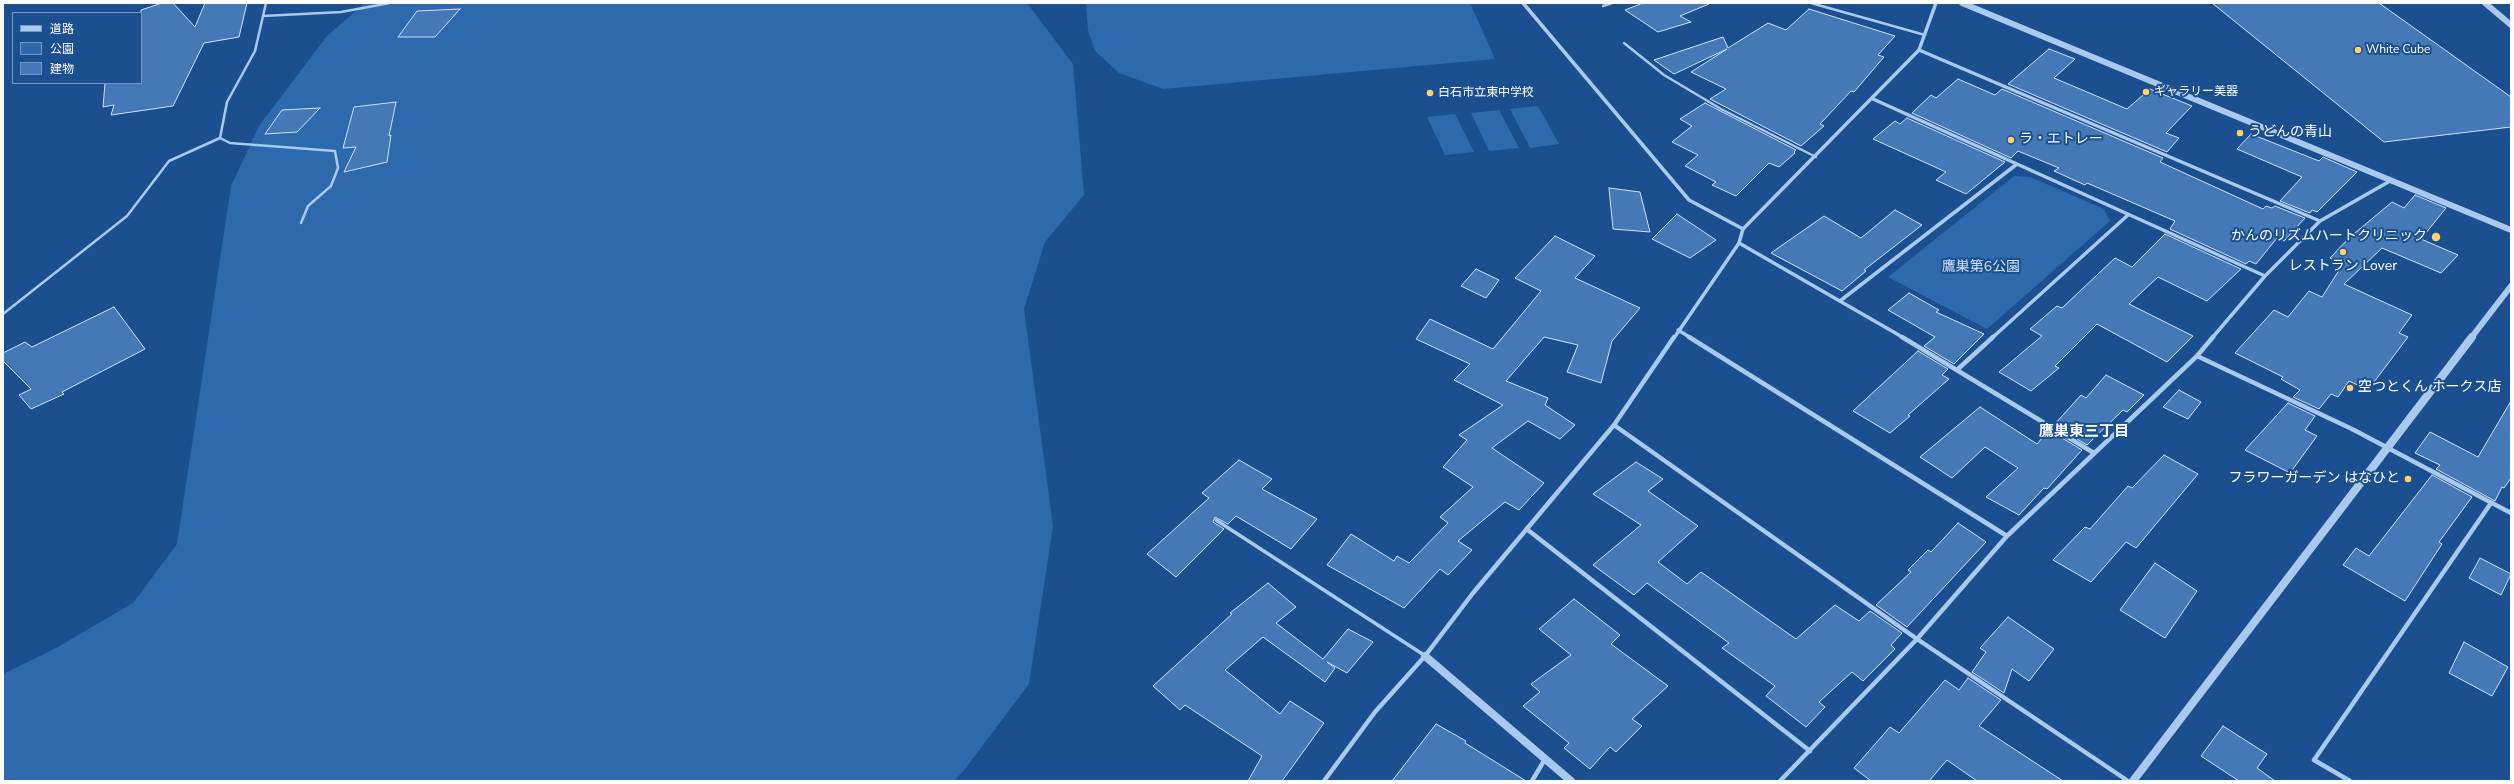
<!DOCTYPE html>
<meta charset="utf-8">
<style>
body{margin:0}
#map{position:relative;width:2514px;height:784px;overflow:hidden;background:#1b4f8f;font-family:"Nunito Sans","Noto Sans JP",sans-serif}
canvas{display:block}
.frame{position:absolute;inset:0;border:4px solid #fff;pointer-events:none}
.legend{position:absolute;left:12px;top:12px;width:130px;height:72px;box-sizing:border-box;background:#1b4f8f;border:1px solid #7695bc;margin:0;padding:5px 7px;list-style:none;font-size:12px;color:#fff}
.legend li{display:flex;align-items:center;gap:8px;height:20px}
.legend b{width:20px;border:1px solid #7695bc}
</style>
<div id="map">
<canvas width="2514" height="784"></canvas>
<div class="frame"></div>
<ul class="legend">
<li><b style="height:5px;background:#a9c9ee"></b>道路</li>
<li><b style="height:11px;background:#2e69ad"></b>公園</li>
<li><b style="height:11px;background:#4478b7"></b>建物</li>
</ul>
</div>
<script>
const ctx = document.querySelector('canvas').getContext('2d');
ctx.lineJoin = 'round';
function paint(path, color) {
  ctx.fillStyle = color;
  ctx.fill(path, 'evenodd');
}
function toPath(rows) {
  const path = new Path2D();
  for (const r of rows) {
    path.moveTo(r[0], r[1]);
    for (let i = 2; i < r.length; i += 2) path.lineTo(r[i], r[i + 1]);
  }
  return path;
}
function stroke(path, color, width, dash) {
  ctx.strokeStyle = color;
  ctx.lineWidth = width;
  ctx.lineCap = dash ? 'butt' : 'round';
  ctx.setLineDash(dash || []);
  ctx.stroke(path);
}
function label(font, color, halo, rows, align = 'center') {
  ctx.font = font + ' "Nunito Sans","Noto Sans JP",sans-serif';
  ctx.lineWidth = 4;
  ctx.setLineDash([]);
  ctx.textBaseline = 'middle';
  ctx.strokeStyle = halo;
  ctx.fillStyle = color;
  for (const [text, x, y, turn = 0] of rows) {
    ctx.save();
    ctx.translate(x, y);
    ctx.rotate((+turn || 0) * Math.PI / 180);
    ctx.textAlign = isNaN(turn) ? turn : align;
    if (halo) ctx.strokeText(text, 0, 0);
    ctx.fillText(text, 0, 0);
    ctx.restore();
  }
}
paint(toPath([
 [365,3,1027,3,1073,64,1084,195,1045,242,1024,309,1053,526,1029,684,965,769,954,781,3,781,3,674,56,648,133,603,177,544,231,186,259,126,327,36],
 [1086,3,1470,3,1495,59,1163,89,1119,73,1095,51,1088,30],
 [1538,106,1559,144,1530,148,1510,109],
 [1499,110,1519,148,1489,151,1471,113],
 [1455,114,1474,152,1445,155,1427,117],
 [2014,176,2030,177,2104,209,2110,221,1987,329,1888,277]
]), '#2e69ad');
const building = toPath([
 [162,3,173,3,195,27,205,3,247,3,239,37,204,43,173,106,111,115,114,105,103,107,105,83,141,83,141,10,162,3],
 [1643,3,1709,3,1709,4,1680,16,1691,22,1658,32,1625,10,1643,3],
 [2212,3,2379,3,2511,97,2511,127,2384,142,2212,3],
 [460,9,435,37,398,37,417,11,460,9],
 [1809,9,1895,36,1878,55,1884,57,1854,92,1851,91,1820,124,1824,126,1801,146,1710,99,1726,89,1691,72,1727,49,1674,74,1654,60,1723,37,1728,48,1768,23,1786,30,1809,9],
 [2049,49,2075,59,2054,78,2127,109,2150,89,2192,106,2166,133,2179,138,2167,152,2008,84,2049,49],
 [1958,79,1995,95,2002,89,2163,158,2160,162,2263,209,2266,206,2272,208,2275,206,2305,218,2284,241,2277,238,2256,264,2249,261,2246,264,2170,229,2175,221,2087,183,2085,185,2054,171,2059,168,2018,151,2011,158,1912,113,1931,95,1936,98,1958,79],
 [396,102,389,136,391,135,387,162,344,172,356,147,343,148,354,107,396,102],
 [1705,103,1796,150,1794,152,1795,153,1779,167,1769,163,1736,196,1712,185,1716,182,1685,166,1698,155,1672,142,1692,126,1680,119,1705,103],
 [320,108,297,132,265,134,282,110,320,108],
 [1907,118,2005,162,1966,194,1936,180,1946,172,1873,139,1895,121,1900,124,1907,118],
 [2251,134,2319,161,2323,157,2357,172,2317,212,2312,210,2310,213,2280,201,2302,177,2237,149,2251,134],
 [1609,188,1640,192,1650,232,1613,229,1609,188],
 [2415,195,2446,208,2421,239,2458,255,2441,273,2382,248,2344,284,2412,315,2399,333,2408,337,2368,390,2349,381,2338,397,2331,394,2319,409,2293,397,2300,390,2281,379,2283,377,2235,353,2274,310,2288,317,2309,291,2322,297,2343,264,2330,258,2349,238,2392,202,2404,208,2415,195],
 [1895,210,1922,225,1864,270,1866,271,1842,291,1771,253,1824,216,1861,238,1895,210],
 [1677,214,1716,240,1690,258,1652,239,1677,214],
 [2165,234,2241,269,2207,301,2158,277,2129,304,2193,336,2167,362,2097,324,2055,366,2059,368,2031,391,1999,372,2042,336,2030,329,2057,306,2062,308,2115,258,2132,267,2165,234],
 [1555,236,1595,256,1575,278,1640,308,1612,341,1601,383,1567,372,1578,345,1544,337,1506,381,1548,398,1545,405,1575,425,1560,439,1528,421,1492,448,1544,483,1519,510,1505,502,1458,541,1472,550,1448,575,1440,569,1404,608,1327,565,1351,534,1394,561,1397,556,1409,563,1448,523,1440,517,1473,487,1443,467,1467,440,1459,435,1503,405,1454,380,1470,364,1416,339,1430,319,1493,349,1541,291,1515,278,1555,236],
 [1476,269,1499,280,1486,298,1461,286,1476,269],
 [1909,293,1939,310,1936,312,1984,334,1954,364,1924,346,1935,337,1888,310,1909,293],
 [114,307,145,349,62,392,64,394,31,409,19,395,31,389,3,361,3,353,25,342,32,347,114,307],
 [1918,351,1948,369,1942,375,1949,379,1908,415,1910,416,1890,433,1853,411,1918,351],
 [2106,375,2144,395,2127,412,2123,410,2087,445,2054,425,2081,395,2086,398,2106,375],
 [2179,390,2201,402,2188,419,2163,407,2179,390],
 [2511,401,2511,478,2504,488,2502,487,2495,501,2436,469,2440,465,2415,453,2430,432,2478,457,2511,401],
 [2288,403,2315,416,2305,430,2317,436,2290,473,2245,450,2288,403],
 [1980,407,2037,444,2049,430,2082,450,2047,489,2044,488,2019,515,1986,497,2018,468,1985,447,1952,478,1920,457,1980,407],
 [2164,455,2198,474,2136,548,2126,542,2091,582,2053,560,2085,527,2090,529,2128,486,2132,488,2164,455],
 [1239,460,1272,479,1262,489,1317,519,1291,549,1236,516,1228,524,1215,517,1213,522,1224,529,1176,577,1147,554,1209,498,1202,493,1239,460],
 [1636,462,1663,479,1648,491,1698,526,1658,562,1687,584,1701,572,1796,639,1835,605,1859,621,1870,611,1902,633,1891,645,1895,649,1863,681,1852,672,1819,702,1825,707,1806,727,1766,696,1775,686,1722,648,1729,643,1647,583,1634,595,1593,565,1641,525,1593,494,1636,462],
 [2432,475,2472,497,2439,542,2442,544,2405,601,2343,565,2356,548,2369,556,2432,475],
 [1958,523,1986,542,1907,627,1876,605,1911,572,1908,570,1928,550,1931,552,1958,523],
 [2480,558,2511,574,2501,595,2469,578,2480,558],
 [2155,563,2197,591,2165,638,2120,610,2155,563],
 [1268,583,1296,607,1276,623,1323,659,1348,629,1373,642,1347,673,1327,662,1335,668,1325,682,1263,637,1225,670,1280,714,1290,701,1324,723,1282,781,1248,781,1262,756,1185,705,1180,710,1153,686,1232,614,1230,613,1268,583],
 [1574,599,1620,635,1611,644,1668,686,1632,719,1642,726,1616,752,1610,747,1590,769,1564,748,1569,743,1523,706,1540,692,1531,684,1571,655,1539,629,1574,599],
 [2008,617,2054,649,2029,681,2012,669,2004,693,1972,672,1986,652,1980,648,2008,617],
 [2464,642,2508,667,2492,696,2449,673,2464,642],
 [1968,678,2001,700,1979,726,2063,781,1977,781,1947,760,1929,781,1871,781,1854,768,1890,727,1899,733,1945,680,1959,690,1968,678],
 [1436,724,1466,741,1465,743,1526,781,1392,781,1436,724],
 [2223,726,2267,754,2257,768,2275,781,2239,781,2201,756,2223,726]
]);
paint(building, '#4478b7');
stroke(building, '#cfe3fa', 1);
stroke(toPath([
 [1811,3,1925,35],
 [1603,6,1612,3],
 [263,16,341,12,390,3],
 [1624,43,1664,75,1721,109,1816,157],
 [220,138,230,143,335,151,338,168,331,186,308,206,301,223],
 [3,314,127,216,169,161,220,138,227,102,255,51,266,3]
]), '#a9c9ee', 2.5);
stroke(toPath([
 [1216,520,1424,655]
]), '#a9c9ee', 3.5);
stroke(toPath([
 [1523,3,1689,200,1743,229],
 [1919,50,2320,221],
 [1873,99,2265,276],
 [1739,243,1904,338],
 [1840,301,2017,164],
 [1678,330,1691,338],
 [1674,338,1739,243,1743,229,1919,50,1936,3],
 [1992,338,2128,215],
 [2212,338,2265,276,2320,221,2390,181]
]), '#a9c9ee', 3.5);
stroke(toPath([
 [1689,337,2007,536],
 [1902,337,2094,453],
 [2197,356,2352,429,2511,513],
 [1958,369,1993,337],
 [1614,425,1917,639,2128,781],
 [1528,530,1810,751],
 [1324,781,1375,712,1425,656,1473,593,1614,425,1674,337],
 [1532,781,1545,759],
 [1780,781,1917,639,2007,536,2197,356,2213,337],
 [2350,781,2314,760,2491,503]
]), '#a9c9ee', 4.5);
stroke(toPath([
 [1962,3,2511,230],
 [2485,3,2511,25],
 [2471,338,2511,286]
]), '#a9c9ee', 6);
stroke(toPath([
 [1425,656,1571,781],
 [2133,781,2472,337]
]), '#a9c9ee', 8);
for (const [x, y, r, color] of [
 [2358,50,4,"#ffd166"],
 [2146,92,4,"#ffd166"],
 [1430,93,4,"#ffd166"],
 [2240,133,4,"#ffd166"],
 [2011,140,4,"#ffd166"],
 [2436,237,5,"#ffd166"],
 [2343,252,4,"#ffd166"],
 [2350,388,4,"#ffd166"],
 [2408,479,4,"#ffd166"]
]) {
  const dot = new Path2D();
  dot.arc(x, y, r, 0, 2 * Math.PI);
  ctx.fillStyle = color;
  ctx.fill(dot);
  stroke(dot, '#1b4f8f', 1.5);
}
label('12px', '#fff', '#1b4f8f', [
 ["White Cube",2366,50],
 ["ギャラリー美器",2154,92],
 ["白石市立東中学校",1438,93]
], 'left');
label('14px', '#fff', '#1b4f8f', [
 ["うどんの青山",2248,133],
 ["ラ・エトレー",2019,140],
 ["かんのリズムハートクリニック",2427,237,"right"],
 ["レストラン Lover",2343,267,"center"],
 ["空つとくん ホークス店",2358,388],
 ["フラワーガーデン はなひと",2400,479,"right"]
], 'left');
label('14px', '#cfe3fa', '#1b4f8f', [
 ["鷹巣第6公園",1981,268]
]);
label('bold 15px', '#fff', '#1b4f8f', [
 ["鷹巣東三丁目",2084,432]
]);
</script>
